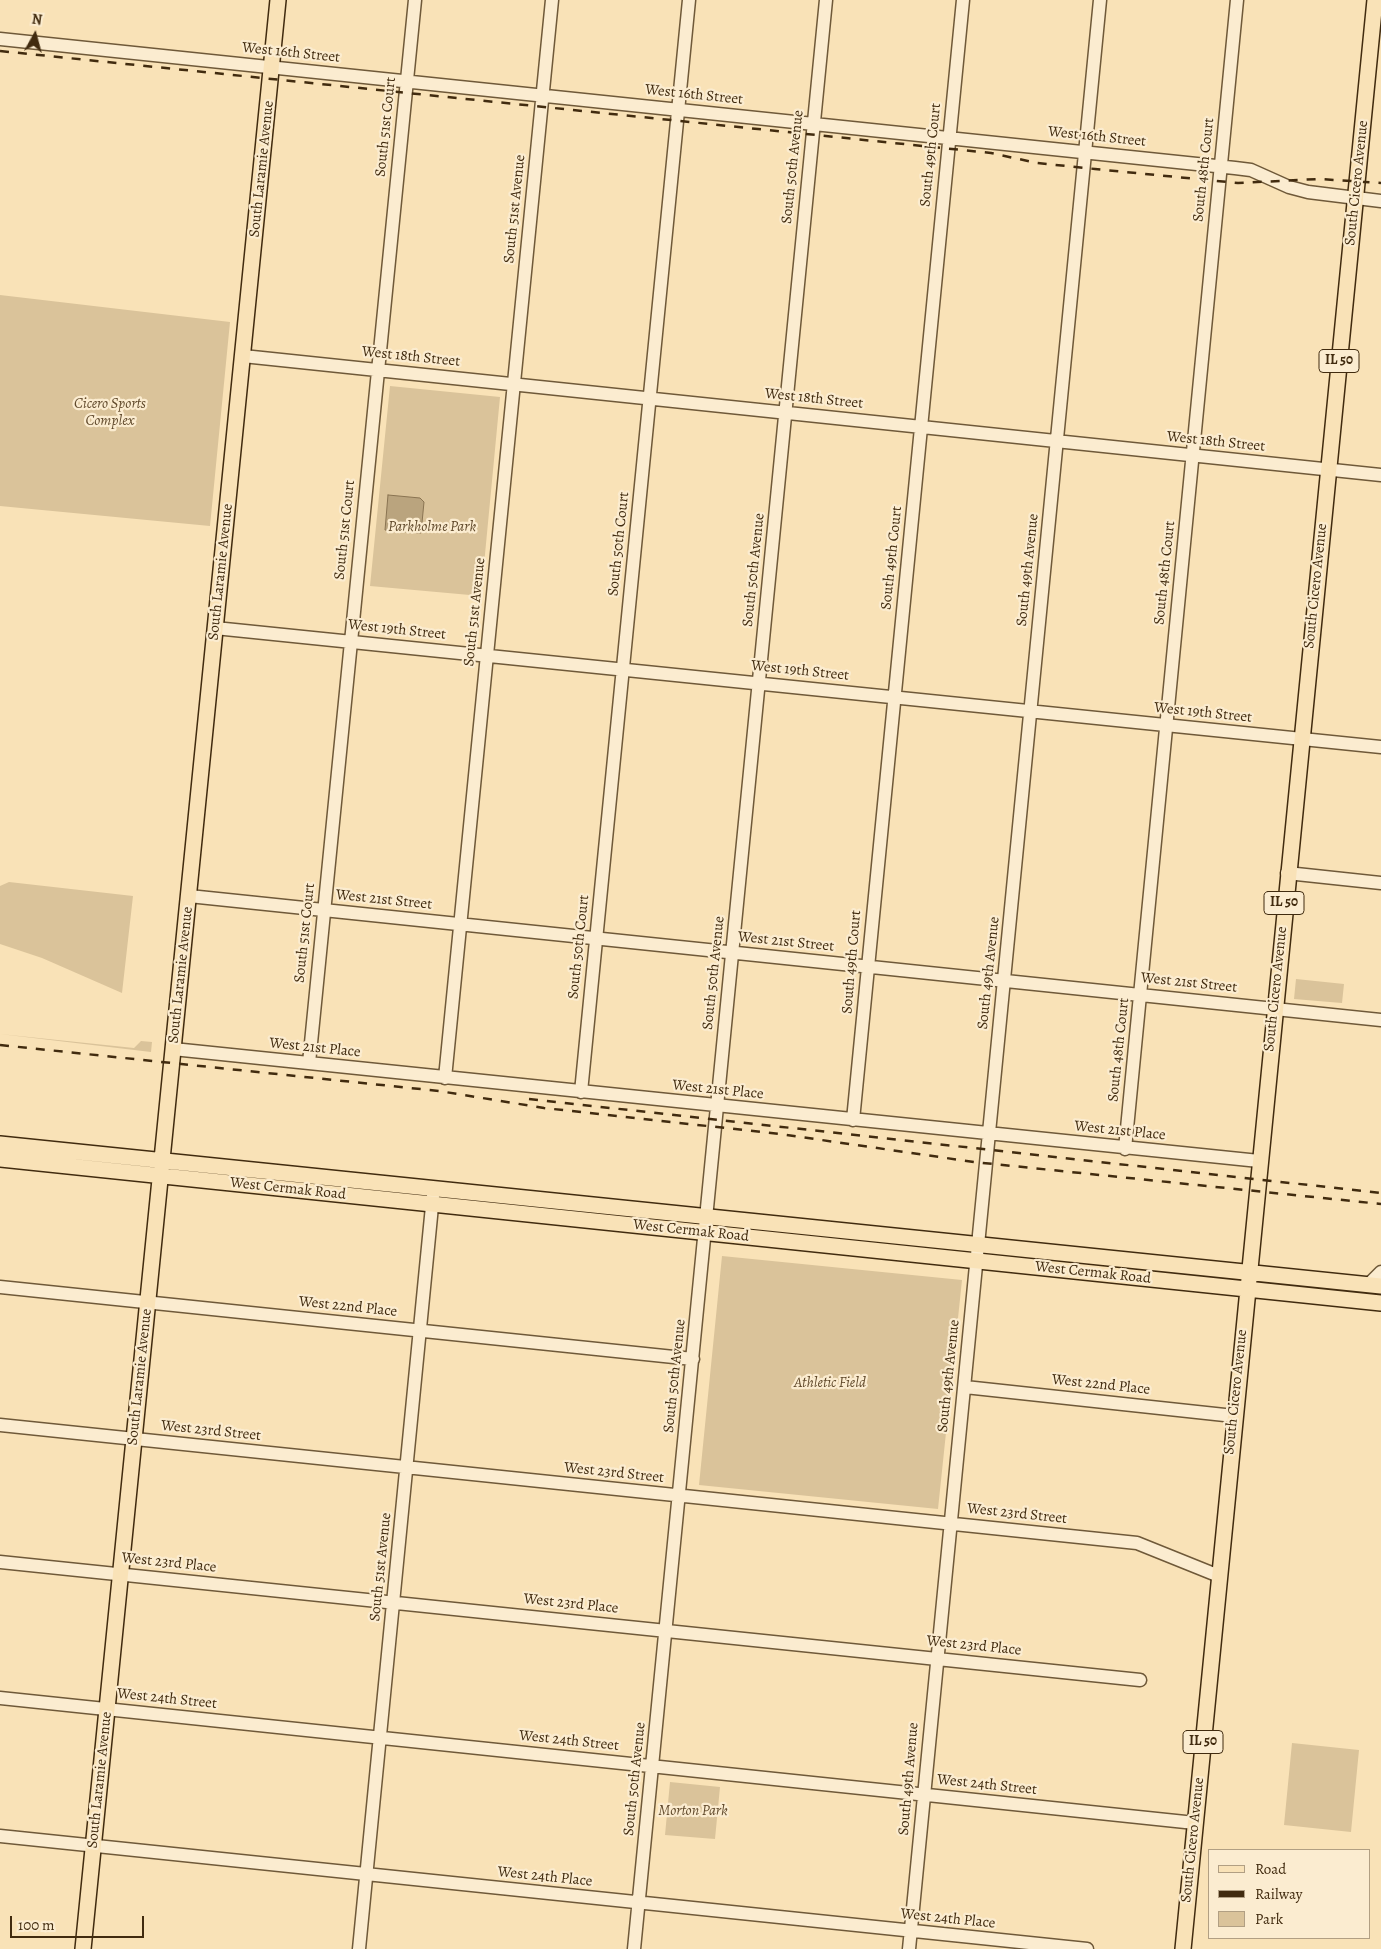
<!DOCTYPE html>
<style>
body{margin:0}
#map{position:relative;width:1381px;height:1949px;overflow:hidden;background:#f9e2b7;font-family:Alegreya,serif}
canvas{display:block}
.legend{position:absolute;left:1208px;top:1849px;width:162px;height:90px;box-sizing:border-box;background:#fbecd0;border:1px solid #b19f83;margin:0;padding:6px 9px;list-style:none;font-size:15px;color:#412b0f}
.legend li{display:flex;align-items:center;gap:10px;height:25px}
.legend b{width:25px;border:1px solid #b19f83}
.north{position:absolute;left:10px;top:10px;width:50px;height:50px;-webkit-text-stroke:4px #fbecd0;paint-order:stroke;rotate:7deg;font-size:14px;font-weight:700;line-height:20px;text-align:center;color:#412b0f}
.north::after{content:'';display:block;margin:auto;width:18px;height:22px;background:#412b0f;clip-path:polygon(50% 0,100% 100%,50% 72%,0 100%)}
.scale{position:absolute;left:10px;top:1916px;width:134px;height:22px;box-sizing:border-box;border:2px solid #412b0f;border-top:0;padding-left:6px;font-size:15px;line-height:18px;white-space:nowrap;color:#412b0f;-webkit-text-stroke:4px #fbecd0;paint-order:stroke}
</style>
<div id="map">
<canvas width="1381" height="1949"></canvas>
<ul class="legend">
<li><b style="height:6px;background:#f9e2b7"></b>Road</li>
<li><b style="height:6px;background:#412b0f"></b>Railway</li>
<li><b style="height:14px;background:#dac39a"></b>Park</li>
</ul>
<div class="north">N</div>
<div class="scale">100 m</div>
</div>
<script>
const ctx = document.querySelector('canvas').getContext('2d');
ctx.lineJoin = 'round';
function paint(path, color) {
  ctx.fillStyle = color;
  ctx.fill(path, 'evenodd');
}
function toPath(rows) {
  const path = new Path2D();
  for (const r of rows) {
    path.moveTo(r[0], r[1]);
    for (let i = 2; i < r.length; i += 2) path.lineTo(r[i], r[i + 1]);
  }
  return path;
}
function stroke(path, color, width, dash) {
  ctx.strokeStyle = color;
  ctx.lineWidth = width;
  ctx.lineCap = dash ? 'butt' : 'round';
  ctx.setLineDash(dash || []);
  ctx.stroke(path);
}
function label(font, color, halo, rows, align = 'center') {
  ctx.font = font + ' Alegreya,serif';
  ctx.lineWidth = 4.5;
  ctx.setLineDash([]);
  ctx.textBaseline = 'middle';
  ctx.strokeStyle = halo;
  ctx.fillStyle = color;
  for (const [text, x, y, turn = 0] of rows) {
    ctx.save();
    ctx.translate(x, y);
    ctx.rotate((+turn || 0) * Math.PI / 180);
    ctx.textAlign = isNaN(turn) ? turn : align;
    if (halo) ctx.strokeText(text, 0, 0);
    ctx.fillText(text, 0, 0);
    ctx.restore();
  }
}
paint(toPath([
 [0,295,230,322,210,526,0,506],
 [390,386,500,397,481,596,370,586],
 [9,882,133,896,122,993,42,958,0,944,0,886],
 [1296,979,1344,984,1342,1003,1294,999],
 [0,1034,134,1048,141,1041,152,1042,151,1052],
 [722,1256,962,1280,938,1509,699,1485],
 [1292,1743,1359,1750,1351,1832,1284,1825],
 [670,1782,720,1787,715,1839,665,1835]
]), '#dac39a');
const water = toPath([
 [388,495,420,498,424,502,421,533,385,530,388,495]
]);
paint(water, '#baa47e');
stroke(water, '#8a7452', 1);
const minor = toPath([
 [0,39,1235,168,1251,170,1289,187,1308,192,1381,201],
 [243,356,1381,475],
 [215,628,1381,747],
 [1287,873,1381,883],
 [189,896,1381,1020],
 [173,1049,1259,1161],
 [309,1063,415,0],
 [445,1078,552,0],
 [581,1092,689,0],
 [853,1120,963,0],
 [1125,1149,1237,0],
 [1368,1285,1381,1272],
 [0,1287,693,1359],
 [965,1387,1234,1416],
 [0,1425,1137,1543,1219,1576],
 [0,1562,1140,1680],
 [0,1698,1195,1823],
 [0,1836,1087,1949],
 [359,1949,433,1196],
 [634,1949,826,0],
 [909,1949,1100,0]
]);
const major = toPath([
 [0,1144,1381,1286],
 [0,1159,1381,1303],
 [83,1949,278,0],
 [1183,1949,1375,0]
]);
stroke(minor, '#6f5939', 15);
stroke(major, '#412b0f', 18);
stroke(minor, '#fbecd0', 12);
stroke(major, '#f9e2b7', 15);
stroke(toPath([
 [0,51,991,153,1037,163,1095,169,1238,183,1319,179,1381,183],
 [0,1045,439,1091,544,1108,780,1134,974,1162,1381,1204],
 [529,1099,1381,1193]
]), '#412b0f', 2.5, [9, 9]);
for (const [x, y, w] of [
 [1339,361,40],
 [1284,903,40],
 [1203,1742,40]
]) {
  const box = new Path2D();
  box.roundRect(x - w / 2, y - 11.5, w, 23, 4);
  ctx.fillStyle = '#fbecd0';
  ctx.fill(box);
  stroke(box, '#412b0f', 1);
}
label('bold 14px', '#412b0f', null, [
 ["IL 50",1339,361],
 ["IL 50",1284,903],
 ["IL 50",1203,1742]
]);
label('15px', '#412b0f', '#fbecd0', [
 ["West 16th Street",291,53,6],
 ["West 16th Street",694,95,6],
 ["South 51st Court",386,127,-84],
 ["West 16th Street",1097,137,6],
 ["South 49th Court",931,155,-84],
 ["South 50th Avenue",793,167,-84],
 ["South Laramie Avenue",262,169,-84],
 ["South 48th Court",1204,170,-84],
 ["South Cicero Avenue",1357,183,-84],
 ["South 51st Avenue",515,209,-84],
 ["West 18th Street",411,357,6],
 ["West 18th Street",814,399,6],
 ["West 18th Street",1216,442,6],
 ["South 51st Court",345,530,-84],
 ["South 50th Court",619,544,-84],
 ["South 49th Court",892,558,-84],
 ["South 50th Avenue",754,570,-84],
 ["South 49th Avenue",1028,570,-84],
 ["South Laramie Avenue",221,572,-84],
 ["South 48th Court",1165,573,-84],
 ["South Cicero Avenue",1316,586,-84],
 ["South 51st Avenue",475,612,-84],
 ["West 19th Street",397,630,6],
 ["West 19th Street",800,671,6],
 ["West 19th Street",1203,713,6],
 ["West 21st Street",384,900,6],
 ["South 51st Court",305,933,-84],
 ["West 21st Street",786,942,6],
 ["South 50th Court",579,947,-84],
 ["South 49th Court",852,962,-85],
 ["South 50th Avenue",714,973,-84],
 ["South 49th Avenue",989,973,-84],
 ["South Laramie Avenue",181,975,-84],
 ["West 21st Street",1189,983,6],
 ["South Cicero Avenue",1276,989,-84],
 ["West 21st Place",315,1048,6],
 ["South 48th Court",1119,1050,-84],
 ["West 21st Place",718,1090,6],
 ["West 21st Place",1120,1131,6],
 ["West Cermak Road",288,1189,6],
 ["West Cermak Road",691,1231,6],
 ["West Cermak Road",1093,1273,6],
 ["West 22nd Place",348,1307,6],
 ["South 50th Avenue",675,1376,-84],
 ["South 49th Avenue",949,1376,-84],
 ["South Laramie Avenue",140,1377,-84],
 ["West 22nd Place",1101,1385,6],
 ["South Cicero Avenue",1236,1392,-84],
 ["West 23rd Street",211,1431,6],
 ["West 23rd Street",614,1473,6],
 ["West 23rd Street",1017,1514,6],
 ["West 23rd Place",169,1563,6],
 ["South 51st Avenue",381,1567,-84],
 ["West 23rd Place",571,1604,6],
 ["West 23rd Place",974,1646,6],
 ["West 24th Street",167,1699,6],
 ["West 24th Street",569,1741,6],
 ["South 50th Avenue",635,1779,-84],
 ["South 49th Avenue",909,1779,-85],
 ["South Laramie Avenue",100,1780,-84],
 ["West 24th Street",987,1785,6],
 ["South Cicero Avenue",1193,1840,-84],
 ["West 24th Place",545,1877,6],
 ["West 24th Place",948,1919,6]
]);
label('italic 15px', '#60492b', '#fbecd0', [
 ["Cicero Sports",110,404],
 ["Complex",110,421],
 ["Parkholme Park",432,527],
 ["Athletic Field",830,1383],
 ["Morton Park",693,1811]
]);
</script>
